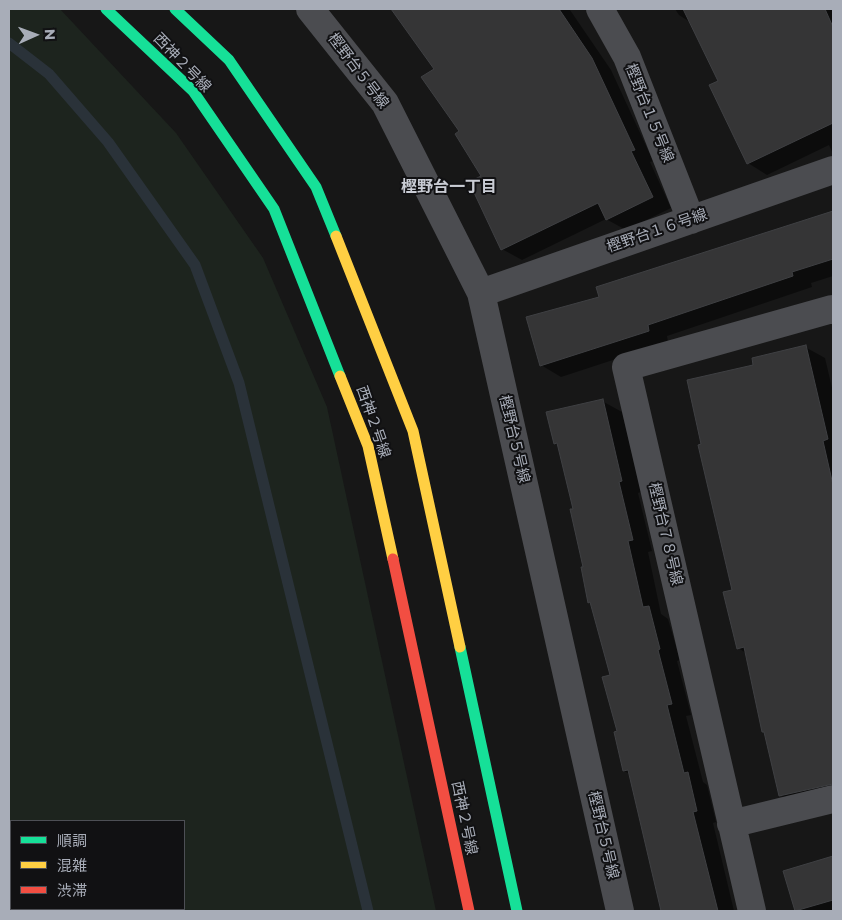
<!DOCTYPE html>
<meta charset="utf-8">
<style>
body{margin:0}
#map{position:relative;width:842px;height:920px;overflow:hidden;background:#171717;font-family:Montserrat,"Noto Sans JP",sans-serif}
canvas{display:block}
.frame{position:absolute;inset:0;border:10px solid #a8adb8;pointer-events:none}
.legend{position:absolute;left:10px;top:820px;width:175px;height:90px;box-sizing:border-box;background:#111113;border:1px solid #4d4f55;margin:0;padding:6px 9px;list-style:none;font-size:15px;color:#a8adb8}
.legend li{display:flex;align-items:center;gap:10px;height:25px}
.legend b{width:25px;border:1px solid #4d4f55}
.north{position:absolute;left:10px;top:10px;width:50px;height:50px;-webkit-text-stroke:4px #111113;paint-order:stroke;rotate:88deg;font-size:14px;font-weight:700;line-height:20px;text-align:center;color:#a8adb8}
.north::after{content:'';display:block;margin:auto;width:18px;height:22px;background:#a8adb8;clip-path:polygon(50% 0,100% 100%,50% 72%,0 100%)}
</style>
<div id="map">
<canvas width="842" height="920"></canvas>
<div class="frame"></div>
<ul class="legend">
<li><b style="height:6px;background:#16e098"></b>順調</li>
<li><b style="height:6px;background:#ffcf43"></b>混雑</li>
<li><b style="height:6px;background:#f24e42"></b>渋滞</li>
</ul>
<div class="north">N</div>
</div>
<script>
const ctx = document.querySelector('canvas').getContext('2d');
ctx.lineJoin = 'round';
function paint(path, color) {
  ctx.fillStyle = color;
  ctx.fill(path, 'evenodd');
}
function toPath(rows) {
  const path = new Path2D();
  for (const r of rows) {
    path.moveTo(r[0], r[1]);
    for (let i = 2; i < r.length; i += 2) path.lineTo(r[i], r[i + 1]);
  }
  return path;
}
function stroke(path, color, width, dash) {
  ctx.strokeStyle = color;
  ctx.lineWidth = width;
  ctx.lineCap = dash ? 'butt' : 'round';
  ctx.setLineDash(dash || []);
  ctx.stroke(path);
}
function label(font, color, halo, rows, align = 'center') {
  ctx.font = font + ' Montserrat,"Noto Sans JP",sans-serif';
  ctx.lineWidth = 4;
  ctx.setLineDash([]);
  ctx.textBaseline = 'middle';
  ctx.strokeStyle = halo;
  ctx.fillStyle = color;
  for (const [text, x, y, turn = 0] of rows) {
    ctx.save();
    ctx.translate(x, y);
    ctx.rotate((+turn || 0) * Math.PI / 180);
    ctx.textAlign = isNaN(turn) ? turn : align;
    if (halo) ctx.strokeText(text, 0, 0);
    ctx.fillText(text, 0, 0);
    ctx.restore();
  }
}
paint(toPath([
 [9,9,60,9,176,133,263,258,327,407,436,911,9,911],
 [11,821,184,821,184,909,11,909]
]), '#1d241e');
paint(toPath([
 [393,9,570,10,611,70,653,161,650,162,671,208,626,230,606,219,522,260,502,249,483,177,461,132,435,69],
 [675,9,833,9,833,154,829,145,767,175,748,163,711,86,720,82,690,22,679,15],
 [833,214,833,276,811,283,812,287,667,336,668,342,561,377,541,365,600,298,597,288],
 [805,347,825,358,833,392,833,798,800,807,780,795,746,653,738,648,733,590,703,445,755,366],
 [602,401,622,412,641,492,638,493,652,551,648,552,661,614,668,619,680,660,677,661,691,715,686,716,703,782,707,785,716,822,713,823,734,911,662,911,630,774,624,771,611,676,592,603,589,602,574,510,559,446,555,443],
 [833,858,833,911,796,911,784,872]
]), '#0007');
stroke(toPath([
 [9,43,49,74,108,142,195,265,239,383,368,911]
]), '#2a3239', 11);
const building = toPath([
 [391,9,559,9,592,58,635,150,631,151,653,197,606,220,598,203,501,250,469,182,481,176,455,134,459,131,421,77,434,69,391,9],
 [683,9,825,9,833,27,833,123,747,164,709,85,718,81,683,9],
 [833,211,833,259,792,272,793,276,648,325,649,331,540,366,526,317,599,297,596,287,833,211],
 [806,345,828,439,823,441,833,485,833,784,779,796,764,732,762,732,744,647,737,649,723,592,732,590,698,445,701,444,687,380,753,365,752,358,806,345],
 [603,399,622,481,619,482,633,540,628,541,643,607,649,606,660,649,658,650,672,704,667,705,684,773,688,772,697,811,693,812,718,911,661,911,628,770,623,771,614,732,617,731,602,677,610,675,590,602,588,603,581,567,583,567,570,509,573,509,557,443,554,444,546,412,603,399],
 [833,856,833,900,795,911,783,871,833,856]
]);
paint(building, '#353536');
stroke(building, '#3f4043', 1);
stroke(toPath([
 [310,9,385,103,481,293,620,911],
 [600,9,627,57,691,220],
 [481,293,833,170],
 [731,824,833,799],
 [752,911,626,367,832,309,833,310]
]), '#4b4c50', 28);
stroke(toPath([
 [106,9,193,91,274,209,340,376],
 [175,9,229,60,316,187,336,236],
 [460,647,517,911]
]), '#16e098', 11);
stroke(toPath([
 [336,236,413,431,460,647],
 [340,376,368,446,393,559]
]), '#ffcf43', 11);
stroke(toPath([
 [393,559,469,911]
]), '#f24e42', 11);
label('15px', '#a8adb8', '#111113', [
 ["西神２号線",182,63,46],
 ["樫野台５号線",358,71,53],
 ["樫野台１５号線",649,113,68],
 ["樫野台１６号線",657,231,-19],
 ["西神２号線",373,422,71],
 ["樫野台５号線",514,439,77],
 ["樫野台７８号線",665,534,77],
 ["西神２号線",464,818,78],
 ["樫野台５号線",603,835,77]
]);
label('bold 16px', '#c9ccd4', '#111113', [
 ["樫野台一丁目",449,187]
]);
</script>
